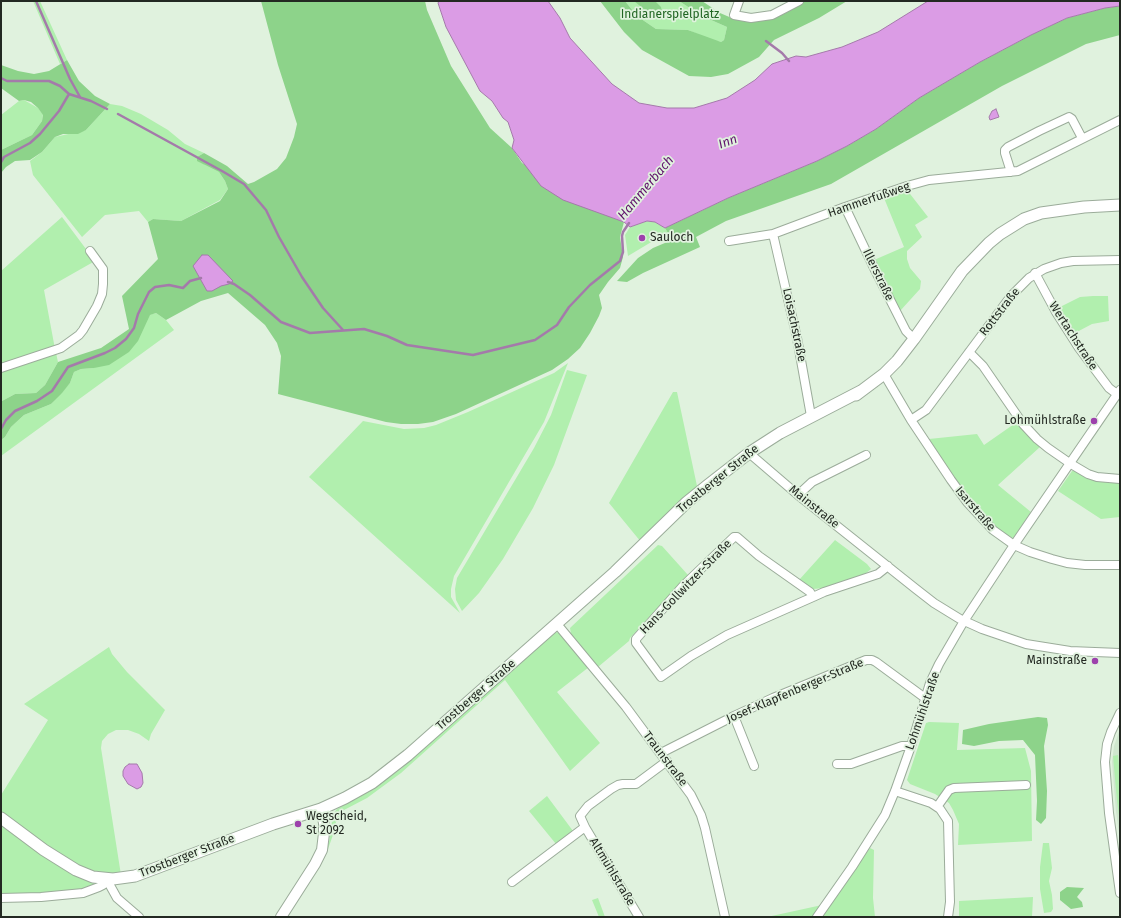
<!DOCTYPE html>
<meta charset="utf-8">
<style>
body{margin:0}
#map{position:relative;width:1121px;height:918px;overflow:hidden;background:#e0f2de;font-family:"Fira Sans",sans-serif}
canvas{display:block}
.frame{position:absolute;inset:0;border:2px solid #232922;pointer-events:none}
</style>
<div id="map">
<canvas width="1121" height="918"></canvas>
<div class="frame"></div>
</div>
<script>
const ctx = document.querySelector('canvas').getContext('2d');
ctx.lineJoin = 'round';
function paint(path, color) {
  ctx.fillStyle = color;
  ctx.fill(path, 'evenodd');
}
function toPath(rows) {
  const path = new Path2D();
  for (const r of rows) {
    path.moveTo(r[0], r[1]);
    for (let i = 2; i < r.length; i += 2) path.lineTo(r[i], r[i + 1]);
  }
  return path;
}
function stroke(path, color, width, dash) {
  ctx.strokeStyle = color;
  ctx.lineWidth = width;
  ctx.lineCap = dash ? 'butt' : 'round';
  ctx.setLineDash(dash || []);
  ctx.stroke(path);
}
function label(font, color, halo, rows, align = 'center') {
  ctx.font = font + ' "Fira Sans",sans-serif';
  ctx.lineWidth = 3.5;
  ctx.setLineDash([]);
  ctx.textBaseline = 'middle';
  ctx.strokeStyle = halo;
  ctx.fillStyle = color;
  for (const [text, x, y, turn = 0] of rows) {
    ctx.save();
    ctx.translate(x, y);
    ctx.rotate((+turn || 0) * Math.PI / 180);
    ctx.textAlign = isNaN(turn) ? turn : align;
    if (halo) ctx.strokeText(text, 0, 0);
    ctx.fillText(text, 0, 0);
    ctx.restore();
  }
}
paint(toPath([
 [1120,729,1120,840,1116,812,1112,762,1114,746]
]), '#cfe7ce');
paint(toPath([
 [33,1,40,1,67,60,60,64],
 [625,1,679,1,702,16,727,27,724,40,721,42,712,40,688,30,656,29,637,16],
 [24,100,38,108,43,114,42,121,32,135,1,150,1,115,19,101],
 [110,104,122,106,141,114,168,130,185,144,204,153,197,157,205,165,219,172,225,181,228,189,220,200,181,221,153,219,148,222,139,211,105,215,82,237,33,175,30,161,42,152,55,137,86,130],
 [907,190,928,217,915,225,922,237,907,251,907,259,910,268,921,281,920,289,900,311,874,260,904,247,884,198],
 [62,217,95,261,44,290,55,349,1,366,1,271],
 [647,221,655,222,665,228,670,236,653,241,628,256,625,235,630,227],
 [1093,296,1108,296,1109,321,1092,324,1075,333,1058,308,1080,297],
 [156,313,166,320,174,330,1,456,1,440,5,437,11,427,24,415,51,404,70,383,74,372,81,369,94,368,149,315],
 [56,353,58,362,45,385,36,393,15,394,2,401,1,405,1,370,34,360,47,357],
 [568,363,544,422,454,576,451,589,451,597,460,613,309,477,363,421,404,429,424,428,436,425,468,412,554,373],
 [567,370,587,375,554,465,533,508,503,559,479,593,462,611,456,600,455,589,457,578,534,448,551,415],
 [673,392,677,392,697,486,641,542,609,503],
 [1017,422,1040,447,998,485,1031,512,1014,537,1010,539,993,526,958,486,929,439,977,434,984,445],
 [1072,471,1076,471,1092,479,1108,482,1120,482,1120,517,1101,519,1058,491],
 [835,540,867,564,871,569,865,574,825,588,813,589,799,580],
 [658,545,662,546,688,575,630,638,629,641,598,667,571,634,570,628],
 [555,632,560,633,589,667,557,692,600,743,570,771,505,680,401,773,367,798,344,810,336,822,334,832,328,849,322,859,329,842,333,814,337,809,370,791,402,768,435,737],
 [109,647,112,654,127,672,165,710,151,734,149,741,139,734,128,730,116,730,108,734,102,741,101,748,121,875,105,876,81,868,27,834,1,812,1,795,48,720,24,704],
 [929,722,959,723,957,750,1025,748,1031,771,1032,841,958,845,959,824,953,810,949,803,935,794,910,784,907,780,926,723],
 [1118,755,1120,776,1120,823,1117,801,1113,756],
 [547,796,573,831,556,844,529,811],
 [1,822,94,881,96,884,84,891,1,896],
 [1043,843,1049,843,1052,868,1049,881,1052,895,1053,909,1051,912,1044,913,1040,889,1040,867],
 [870,848,874,850,873,898,875,917,821,917],
 [1033,897,1032,917,959,917,959,901],
 [598,898,605,917,599,917,592,900],
 [822,905,814,917,767,917]
]), '#b1efae');
paint(toPath([
 [261,1,425,1,427,10,451,66,490,128,512,148,522,163,598,212,624,222,620,237,623,257,620,268,608,282,599,295,602,308,599,316,590,333,580,348,568,359,552,370,456,414,433,422,418,424,401,424,386,422,278,394,281,356,277,343,265,325,228,293,201,301,166,320,156,313,150,315,138,341,129,352,109,365,94,368,81,369,74,372,70,383,62,393,51,404,24,415,11,427,5,437,1,440,1,405,2,401,15,394,36,393,45,385,58,362,101,348,129,329,122,296,158,259,148,222,153,219,181,221,220,201,228,189,225,181,219,172,197,161,197,157,204,153,227,166,248,184,254,182,277,169,286,158,294,137,297,124,278,65],
 [600,1,625,1,637,16,656,29,688,30,721,42,724,40,727,27,702,16,679,1,702,1,720,13,734,19,773,18,789,11,804,1,847,1,819,18,774,40,759,57,728,74,711,77,689,76,642,50,624,32],
 [634,1,655,1,661,7,662,12,654,14,645,10],
 [1120,6,1120,35,1086,44,1002,86,831,184,726,221,696,237,700,247,643,273,627,282,617,281,638,258,653,248,672,240,665,228,728,198,817,161,847,146,876,129,919,98,980,62,1031,35,1067,18,1105,8],
 [67,60,79,81,95,96,110,104,86,130,78,134,63,134,55,137,42,152,30,160,15,161,6,167,1,173,1,150,32,135,42,121,43,115,38,108,31,102,24,100,19,101,1,88,1,65,18,71,34,74,49,71],
 [1038,717,1047,718,1048,725,1044,746,1047,791,1046,818,1041,824,1036,820,1037,801,1035,755,1023,740,999,741,974,746,962,744,963,730,989,724],
 [1067,887,1084,888,1077,897,1082,902,1083,907,1071,909,1060,900,1060,892]
]), '#8dd38a');
const water = toPath([
 [439,1,548,1,560,18,570,38,612,84,639,103,667,108,694,108,727,98,755,80,772,64,796,56,806,57,842,47,878,32,928,1,1120,1,1120,6,1105,8,1067,18,1031,35,980,62,919,98,876,129,847,146,817,161,728,198,665,228,655,222,647,221,630,227,624,222,563,200,541,186,512,148,514,140,508,122,503,118,492,101,480,91,446,27,438,3,439,1],
 [996,109,999,117,990,120,989,117,992,111,996,109],
 [202,255,208,255,233,281,229,284,221,286,212,291,207,291,193,266,202,255],
 [129,764,137,764,142,773,143,783,141,787,137,789,128,784,123,776,123,771,125,767,129,764]
]);
paint(water, '#db9ce5');
stroke(water, '#a47aaa', 1);
stroke(toPath([
 [36,1,70,79,80,97],
 [766,41,782,53,789,61],
 [1,78,7,81,49,81,60,86,69,94,91,101,107,109],
 [118,114,222,171,244,184,266,210,279,237,302,277,323,308,343,330],
 [1,162,4,157,30,143,40,134,59,111,69,94],
 [228,282,234,284,250,295,281,322,310,333,364,329,387,336,407,345,473,355,535,340,557,325,569,307,590,285,620,261,623,252,622,236,623,232,629,223],
 [1,429,6,420,15,411,37,401,52,391,68,367,105,353,115,348,126,339,134,328,138,314,149,292,155,287,169,285,183,288,190,281,201,278]
]), '#a47aaa', 2.5);
const minor = toPath([
 [739,1,734,15,751,18,772,15,799,1],
 [1011,172,1005,153,1005,150,1008,147,1039,131,1069,117,1072,119,1082,138],
 [845,207,875,270,906,331,914,339],
 [773,234,797,338,811,416],
 [729,241,773,234,845,207,907,186,929,180,1018,171,1120,120],
 [1035,273,1056,312,1079,348,1109,388,1117,394],
 [969,352,983,366,1023,424,1037,439,1048,448,1071,464,1088,474,1097,477,1120,479],
 [1,368,61,348,79,335,83,330,97,306,102,294,103,284,103,269,90,251],
 [884,374,911,420,951,480,967,502,993,530,1014,545,1030,552,1052,559,1067,563,1085,565,1120,565],
 [911,420,926,410,1011,296,1029,278,1044,269,1061,263,1073,261,1120,260],
 [749,453,798,495,916,589,934,603,960,619,982,629,1026,644,1070,651,1120,653],
 [798,495,812,482,866,455],
 [813,597,727,635,691,656,661,677,636,643,636,639,683,586,734,537,737,537,759,556,810,592,813,597,824,592,878,574,888,566],
 [557,624,626,707,691,795,701,815,705,828,725,917],
 [1120,713,1111,732,1107,744,1105,762,1109,813,1120,893],
 [734,716,754,766],
 [661,753,734,716,773,698,866,660,872,660,876,662,925,698],
 [837,764,851,764,902,746,911,746],
 [895,791,931,803,940,809,948,821,950,902,948,917],
 [937,807,949,790,954,788,1026,785],
 [107,880,117,898,139,917],
 [512,882,585,827],
 [1,898,41,897,83,893,99,887,103,885,107,880],
 [639,917,585,827,580,816,588,806,611,789,618,785,623,784,636,784,667,761],
 [817,917,852,867,885,815,895,791,911,746,930,683,939,664,964,621,1014,545,1120,390]
]);
const tertiary = toPath([
 [281,917,315,864,322,850,324,833,324,823,321,809]
]);
const secondary = toPath([
 [856,395,884,374,897,361,914,339,962,271,989,243,1000,234,1024,219,1041,213,1084,207,1120,205],
 [1,818,44,850,76,870,93,877,113,879,135,876,273,824,321,809,345,798,372,783,408,755,615,572,687,502,708,485,749,453,780,433,861,391]
]);
stroke(minor, '#9bac9a', 10);
stroke(tertiary, '#9bac9a', 12);
stroke(secondary, '#9bac9a', 13);
stroke(minor, '#fff', 8);
stroke(tertiary, '#fff', 10);
stroke(secondary, '#fff', 11);
for (const [x, y, r, color] of [
 [642,238,4,"#9d41ac"],
 [1094,421,4,"#9d41ac"],
 [1095,661,4,"#9d41ac"],
 [298,824,4,"#9d41ac"]
]) {
  const dot = new Path2D();
  dot.arc(x, y, r, 0, 2 * Math.PI);
  ctx.fillStyle = color;
  ctx.fill(dot);
  stroke(dot, '#e0f2de', 1.5);
}
label('12px', '#206522', '#e0f2de', [
 ["Indianerspielplatz",670,15]
]);
label('12px', '#232922', '#e0f2de', [
 ["Hammerfußweg",869,200,-19],
 ["Illerstraße",878,275,64],
 ["Rottstraße",1000,312,-52],
 ["Loisachstraße",794,325,78],
 ["Wertachstraße",1073,336,57],
 ["Trostberger Straße",718,479,-39],
 ["Mainstraße",814,507,39],
 ["Isarstraße",975,509,49],
 ["Hans-Gollwitzer-Straße",686,587,-46],
 ["Josef-Klapfenberger-Straße",795,691,-23],
 ["Trostberger Straße",476,695,-41],
 ["Lohmühlstraße",923,711,-71],
 ["Traunstraße",665,759,53],
 ["Trostberger Straße",187,856,-21],
 ["Altmühlstraße",612,872,59]
]);
label('12px', '#232922', '#e0f2de', [
 ["Sauloch",650,238],
 ["Lohmühlstraße",1086,421,"right"],
 ["Mainstraße",1087,661,"right"],
 ["Wegscheid,",306,817],
 ["St 2092",306,831]
], 'left');
label('italic 13px', '#60126c', '#e0f2de', [
 ["Inn",728,142,-20],
 ["Hammerbach",646,188,-50]
]);
</script>
